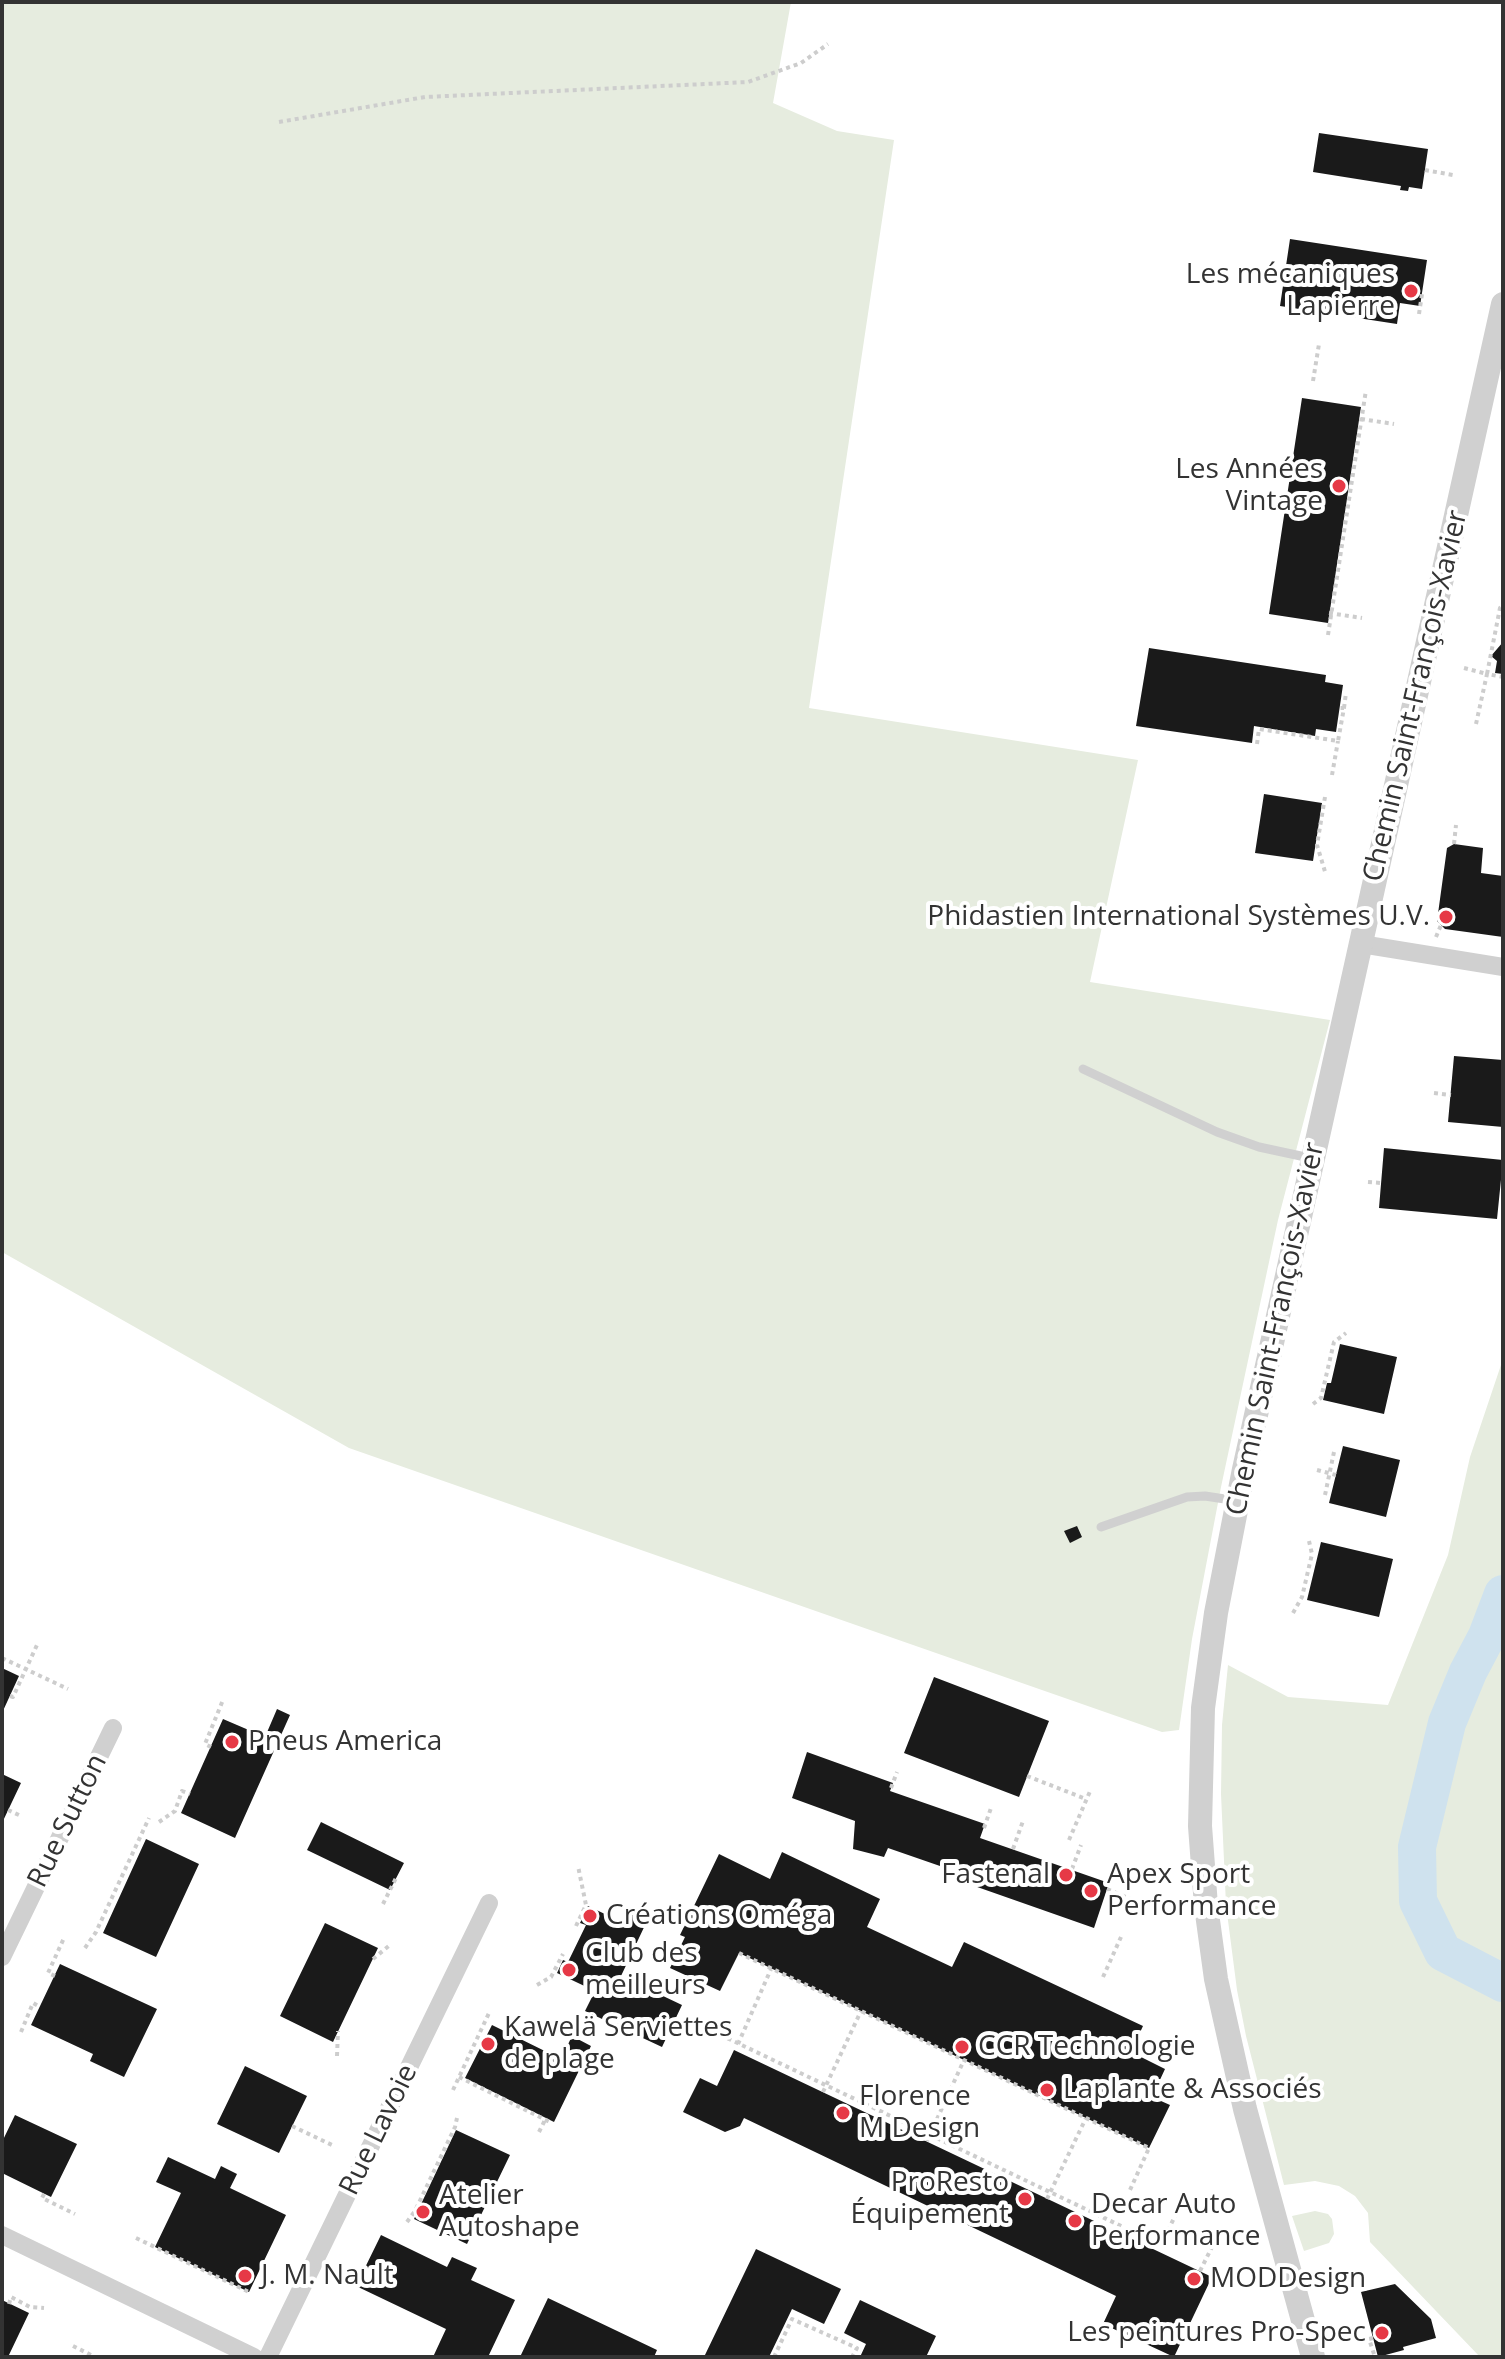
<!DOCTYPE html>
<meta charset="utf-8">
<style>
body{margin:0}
#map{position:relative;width:1505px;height:2359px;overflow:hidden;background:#fff;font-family:"Open Sans",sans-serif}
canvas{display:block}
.frame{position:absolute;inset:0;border:4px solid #333;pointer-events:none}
</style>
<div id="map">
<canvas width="1505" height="2359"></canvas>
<div class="frame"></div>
</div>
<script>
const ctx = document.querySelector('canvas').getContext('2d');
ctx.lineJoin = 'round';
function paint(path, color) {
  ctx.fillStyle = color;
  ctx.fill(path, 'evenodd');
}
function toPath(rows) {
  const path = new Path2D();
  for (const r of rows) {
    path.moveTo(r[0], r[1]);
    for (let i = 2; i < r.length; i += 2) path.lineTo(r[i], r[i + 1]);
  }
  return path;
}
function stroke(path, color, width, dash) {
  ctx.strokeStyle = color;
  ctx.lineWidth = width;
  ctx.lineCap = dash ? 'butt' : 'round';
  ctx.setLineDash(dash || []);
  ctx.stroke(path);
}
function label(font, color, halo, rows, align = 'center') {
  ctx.font = font + ' "Open Sans",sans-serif';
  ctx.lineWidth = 8;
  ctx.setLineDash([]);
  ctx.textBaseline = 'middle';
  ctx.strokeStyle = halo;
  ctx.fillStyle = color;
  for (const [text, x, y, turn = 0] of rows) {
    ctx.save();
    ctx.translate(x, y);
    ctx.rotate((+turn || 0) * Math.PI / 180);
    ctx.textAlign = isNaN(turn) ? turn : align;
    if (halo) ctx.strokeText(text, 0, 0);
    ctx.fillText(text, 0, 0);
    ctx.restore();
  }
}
paint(toPath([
 [2,2,791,2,773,103,837,131,894,140,809,708,1138,760,1090,982,1330,1020,1278,1220,1221,1487,1192,1639,1179,1730,1162,1732,1145,1726,349,1448,2,1252],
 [1503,1359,1503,2357,1480,2357,1370,2242,1368,2213,1355,2196,1339,2186,1315,2181,1284,2185,1246,2036,1237,1990,1226,1905,1221,1794,1222,1725,1228,1665,1288,1697,1388,1705,1448,1555,1470,1457],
 [1315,2211,1328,2214,1332,2219,1334,2234,1329,2243,1304,2251,1292,2216]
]), '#e6ecdf');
stroke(toPath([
 [1503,1594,1487,1636,1468,1672,1447,1723,1417,1847,1418,1901,1443,1952,1503,1983]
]), '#cfe2ee', 38);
paint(toPath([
 [1319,133,1428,149,1422,189,1409,187,1408,191,1400,190,1401,186,1313,172],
 [1290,239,1427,260,1420,306,1400,303,1397,324,1280,306],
 [1302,398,1361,407,1328,623,1269,614],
 [1503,642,1503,674,1495,673,1497,661,1491,656],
 [1149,648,1326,675,1325,682,1343,685,1336,732,1316,729,1315,736,1254,726,1252,743,1136,726],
 [1264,794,1322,803,1313,861,1255,853],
 [1454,844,1483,848,1481,873,1503,876,1503,937,1445,929,1437,921,1447,848],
 [1454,1056,1503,1060,1503,1127,1448,1122],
 [1384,1148,1503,1160,1497,1219,1379,1208],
 [1340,1344,1397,1357,1384,1414,1323,1400,1327,1383,1331,1383],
 [1343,1446,1400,1460,1386,1517,1329,1503],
 [1077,1526,1082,1537,1070,1543,1064,1531],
 [1321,1542,1393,1559,1379,1617,1307,1600],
 [2,1668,19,1676,2,1713],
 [934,1677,1049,1721,1019,1797,904,1753],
 [277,1709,290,1715,235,1838,181,1813,223,1719,265,1737],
 [807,1752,893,1783,890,1791,985,1824,980,1838,1109,1883,1094,1928,963,1882,966,1875,888,1848,884,1857,853,1849,855,1821,792,1798],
 [2,1774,21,1783,2,1823],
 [321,1822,404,1863,390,1890,307,1850],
 [146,1839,199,1864,156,1957,103,1933],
 [782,1852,880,1899,867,1927,952,1967,964,1942,1143,2026,1131,2052,1165,2069,1152,2097,1170,2105,1149,2148,739,1953,720,1991,670,1968,685,1937,680,1935,719,1854,770,1879],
 [588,1906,626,1924,631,1914,647,1921,621,1976,682,2005,662,2047,585,2011,595,1991,557,1973,563,1960,568,1962,586,1925,580,1923],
 [325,1923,378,1948,333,2042,280,2016],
 [60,1964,157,2009,124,2077,90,2061,93,2054,31,2025],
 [492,2025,561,2059,572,2036,591,2046,554,2122,465,2078],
 [734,2050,1212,2277,1174,2357,1103,2324,1116,2296,744,2118,740,2126,725,2132,683,2112,700,2078,717,2086],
 [245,2066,307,2096,279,2153,217,2124],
 [15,2115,77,2144,51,2197,2,2173,2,2142],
 [456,2130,510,2155,467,2244,414,2219],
 [168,2157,215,2179,221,2166,237,2174,230,2188,286,2215,249,2292,155,2247,181,2193,156,2182],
 [381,2235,447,2267,452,2257,477,2268,471,2280,515,2300,488,2357,433,2357,446,2329,356,2286],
 [756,2249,841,2289,824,2324,792,2309,769,2357,704,2357],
 [1395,2284,1431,2319,1436,2338,1403,2347,1404,2350,1378,2357,1361,2292],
 [548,2298,657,2350,654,2357,520,2357],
 [2,2300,29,2313,8,2357,2,2357],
 [860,2300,936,2336,926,2357,860,2357,866,2344,844,2333]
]), '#1a1a1a');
stroke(toPath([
 [279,122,425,97,748,82,801,63,828,44],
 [1425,170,1453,175],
 [1419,314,1422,294],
 [1313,381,1319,344],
 [1361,419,1394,424],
 [1329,613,1362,618],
 [1328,635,1366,390],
 [1464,668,1487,674,1500,608,1503,606],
 [1344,708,1346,693],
 [1476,724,1487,674,1503,677],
 [1257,744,1259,729,1338,741,1344,708,1340,708],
 [1332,775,1338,741],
 [1325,797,1317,845,1326,875],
 [1454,844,1456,825],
 [1436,937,1441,925],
 [1434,1093,1451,1095],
 [1368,1182,1381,1183],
 [1313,1404,1321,1398,1334,1342,1346,1333],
 [1317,1470,1336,1475],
 [1325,1495,1334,1452],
 [1293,1613,1302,1597,1312,1554,1309,1541],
 [2,1658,68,1689],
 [10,1696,13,1697,37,1645],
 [211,1747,205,1744,223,1700],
 [1027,1776,1086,1799],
 [891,1788,897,1772],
 [8,1810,21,1816],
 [159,1822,175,1811,182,1791,190,1794],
 [984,1828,991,1808],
 [1069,1840,1091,1789],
 [1013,1849,1023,1821],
 [1072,1869,1081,1845],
 [1107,1889,1135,1901],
 [383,1904,397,1876],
 [576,1926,586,1905,578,1866],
 [85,1948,96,1932,149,1818],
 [739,1953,1149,2148,1130,2190],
 [373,1959,390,1945],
 [55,1976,48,1973,64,1938],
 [1103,1977,1121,1937],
 [537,1985,551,1977,563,1954],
 [706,2028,1161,2245,1177,2212],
 [21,2032,33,2003,40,2007],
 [738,2044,771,1969],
 [337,2056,338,2031],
 [459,2077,552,2123],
 [453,2090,489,2013],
 [823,2092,861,2011],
 [292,2126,332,2145],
 [539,2132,545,2120],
 [927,2141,964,2060],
 [44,2194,42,2198,75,2214],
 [1047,2199,1086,2118],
 [407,2222,415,2211,455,2127,457,2118],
 [136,2238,249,2292],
 [1200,2271,1219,2233],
 [9,2304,11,2297,30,2307,44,2308],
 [1373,2338,1369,2339,1375,2357],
 [73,2346,95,2357],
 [774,2357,792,2319,857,2348,852,2357]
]), '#cdcdcd', 4, [4, 4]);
stroke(toPath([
 [1083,1069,1217,1132,1259,1147,1310,1158],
 [1101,1527,1187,1497,1205,1496,1238,1501]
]), '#d0d0d0', 9);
stroke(toPath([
 [1361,944,1503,967],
 [2,1957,113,1728],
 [2,2235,254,2357],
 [268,2357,489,1903]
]), '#d0d0d0', 18);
stroke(toPath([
 [1313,2357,1245,2109,1216,1979,1206,1906,1200,1826,1203,1708,1216,1613,1244,1469,1503,304]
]), '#d0d0d0', 24);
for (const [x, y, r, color] of [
 [1411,291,8,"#e63946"],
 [1339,486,8,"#e63946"],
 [1446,917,8,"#e63946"],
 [232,1742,8,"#e63946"],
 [1066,1875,8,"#e63946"],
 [1091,1891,8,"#e63946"],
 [590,1916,8,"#e63946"],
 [569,1970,8,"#e63946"],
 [488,2044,8,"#e63946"],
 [962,2047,8,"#e63946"],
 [1047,2090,8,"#e63946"],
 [843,2113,8,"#e63946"],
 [1025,2199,8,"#e63946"],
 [423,2212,8,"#e63946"],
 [1075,2221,8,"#e63946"],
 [245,2276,8,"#e63946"],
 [1194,2279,8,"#e63946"],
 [1382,2333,8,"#e63946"]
]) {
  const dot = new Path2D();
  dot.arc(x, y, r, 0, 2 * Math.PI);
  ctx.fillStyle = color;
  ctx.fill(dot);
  stroke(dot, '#fff', 3);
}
label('28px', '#333', '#fff', [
 ["Les mécaniques",1395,275,"right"],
 ["Lapierre",1395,307,"right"],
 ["Les Années",1323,470,"right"],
 ["Vintage",1323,502,"right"],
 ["Phidastien International Systèmes U.V.",1430,917,"right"],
 ["Pneus America",248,1742],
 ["Fastenal",1050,1875,"right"],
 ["Apex Sport",1107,1875],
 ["Performance",1107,1907],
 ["Créations Oméga",606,1916],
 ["Club des",585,1954],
 ["meilleurs",585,1986],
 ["Kawelä Serviettes",504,2028],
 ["de plage",504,2060],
 ["CCR Technologie",978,2047],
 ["Laplante & Associés",1063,2090],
 ["Florence",859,2097],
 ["M Design",859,2129],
 ["ProResto",1009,2183,"right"],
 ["Équipement",1009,2215,"right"],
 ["Atelier",439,2196],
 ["Autoshape",439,2228],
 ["Decar Auto",1091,2205],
 ["Performance",1091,2237],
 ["J. M. Nault",261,2276],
 ["MODDesign",1210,2279],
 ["Les peintures Pro-Spec",1366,2333,"right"]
], 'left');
label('28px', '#333', '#fff', [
 ["Chemin Saint-François-Xavier",1416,696,-77],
 ["Chemin Saint-François-Xavier",1276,1329,-78],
 ["Rue Sutton",68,1821,-64],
 ["Rue Lavoie",379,2130,-64]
]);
</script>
